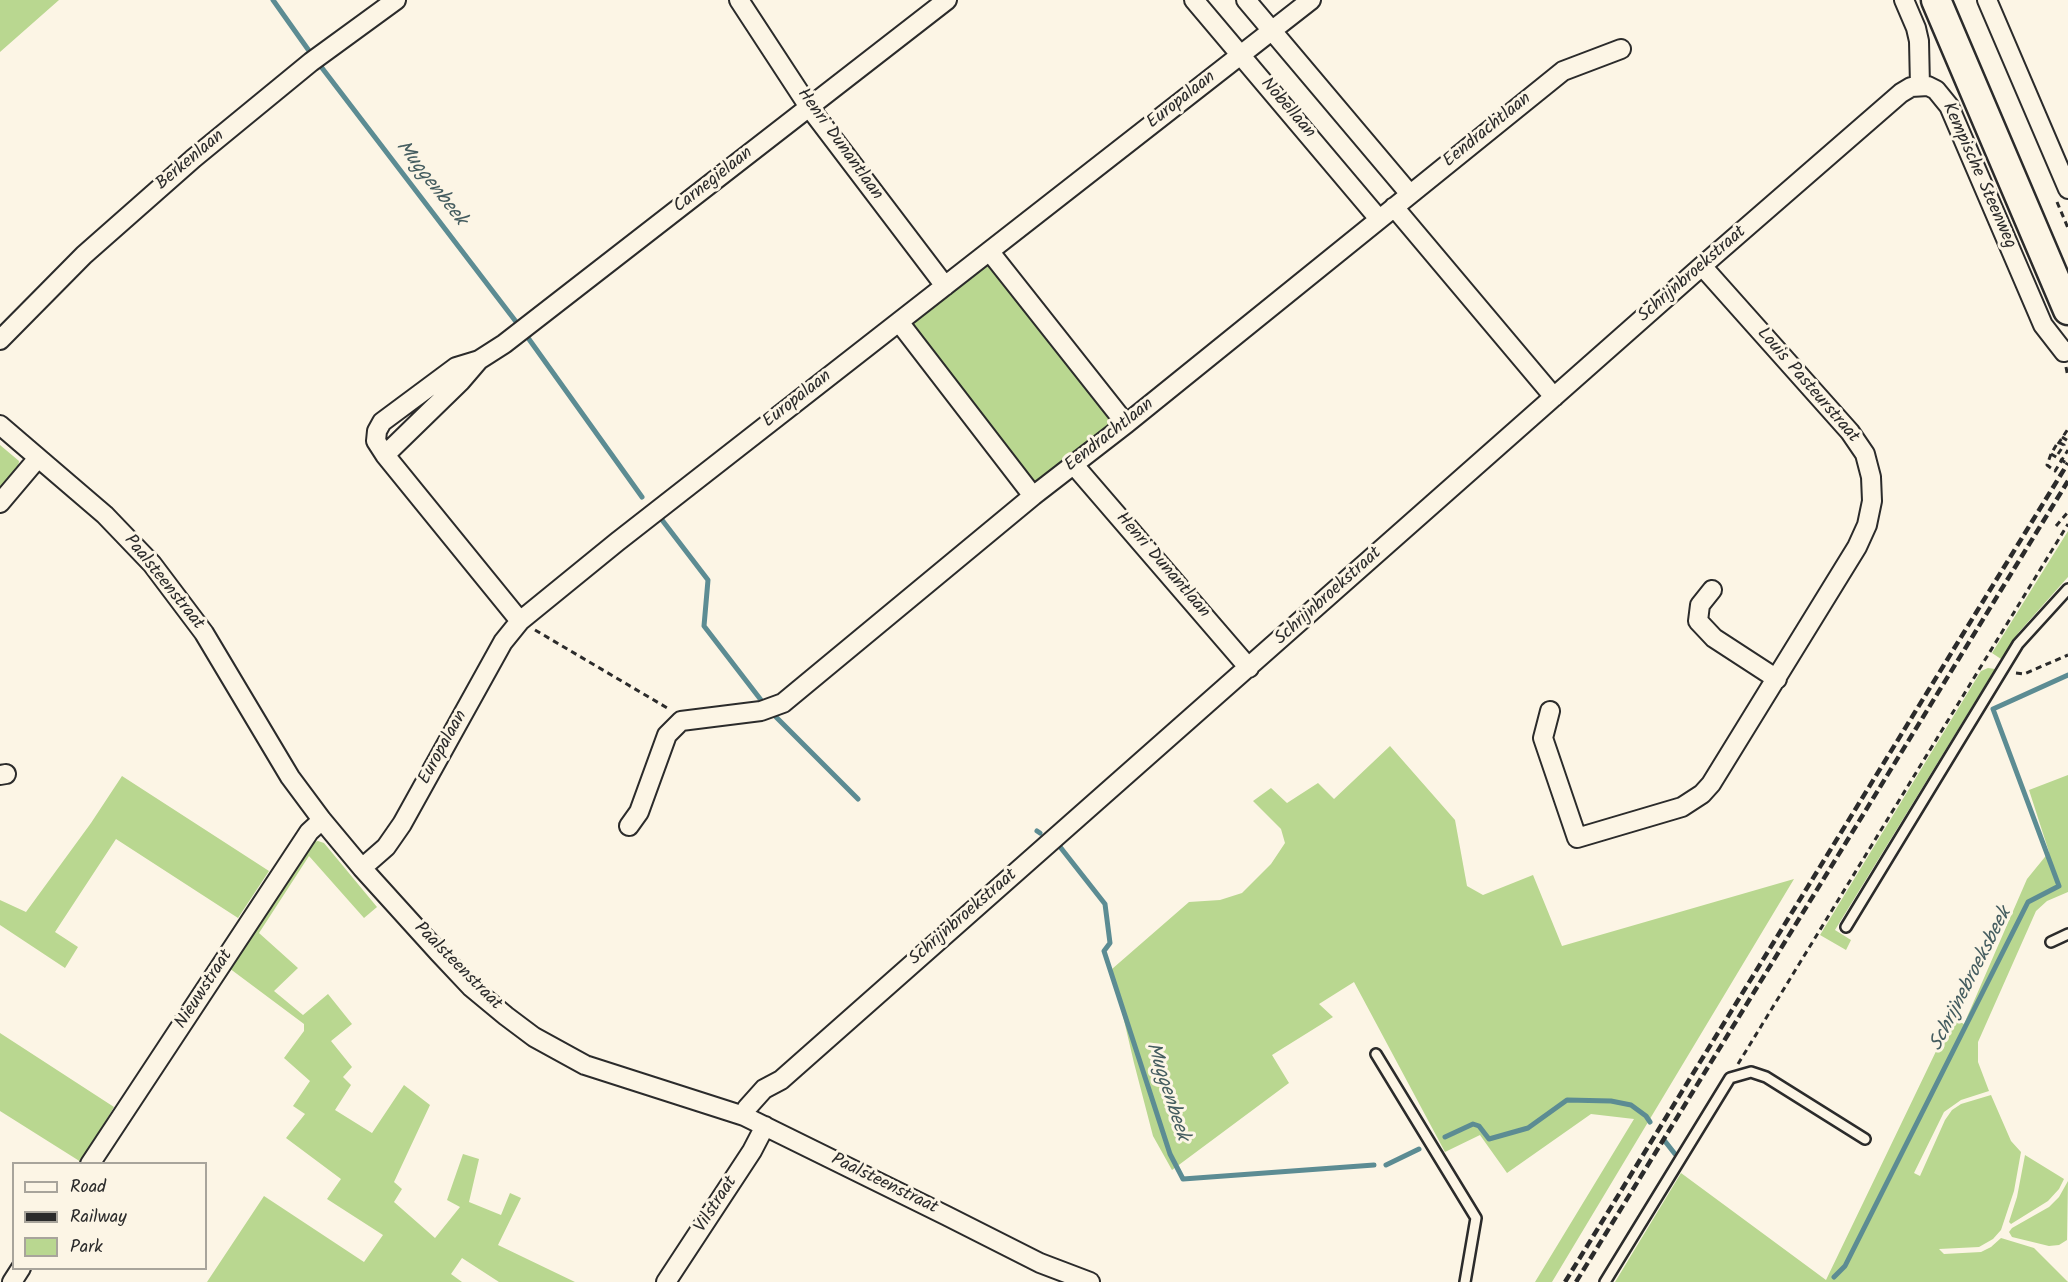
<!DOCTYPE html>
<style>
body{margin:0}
#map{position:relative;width:2068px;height:1282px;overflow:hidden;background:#fcf5e5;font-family:Kalam,sans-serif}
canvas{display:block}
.legend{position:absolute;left:12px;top:1162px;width:195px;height:108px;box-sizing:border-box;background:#fcf5e5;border:2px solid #a8a49b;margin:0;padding:8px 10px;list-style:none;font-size:18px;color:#2b2b2b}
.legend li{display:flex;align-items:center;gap:12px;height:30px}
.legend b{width:30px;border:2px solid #a8a49b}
</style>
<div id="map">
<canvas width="2068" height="1282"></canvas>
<ul class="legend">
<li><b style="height:8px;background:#fcf5e5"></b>Road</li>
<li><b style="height:8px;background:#2b2b2b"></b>Railway</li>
<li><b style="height:16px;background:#b9d790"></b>Park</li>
</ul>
</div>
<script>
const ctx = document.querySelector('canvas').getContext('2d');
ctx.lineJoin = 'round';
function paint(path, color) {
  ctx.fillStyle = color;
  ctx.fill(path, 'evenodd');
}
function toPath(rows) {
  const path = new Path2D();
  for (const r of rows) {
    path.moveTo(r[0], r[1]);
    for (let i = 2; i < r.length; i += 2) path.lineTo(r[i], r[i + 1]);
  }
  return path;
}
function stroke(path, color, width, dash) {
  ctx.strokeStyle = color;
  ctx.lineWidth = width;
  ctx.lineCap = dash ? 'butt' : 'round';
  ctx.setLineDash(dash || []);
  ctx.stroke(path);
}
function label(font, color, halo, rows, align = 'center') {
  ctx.font = font + ' Kalam,sans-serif';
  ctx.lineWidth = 6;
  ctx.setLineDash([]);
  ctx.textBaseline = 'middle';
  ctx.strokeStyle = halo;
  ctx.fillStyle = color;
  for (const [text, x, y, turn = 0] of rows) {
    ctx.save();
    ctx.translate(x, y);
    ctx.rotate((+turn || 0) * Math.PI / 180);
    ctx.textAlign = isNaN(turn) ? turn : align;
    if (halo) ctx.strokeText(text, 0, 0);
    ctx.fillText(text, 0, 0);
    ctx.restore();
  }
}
paint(toPath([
 [0,0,59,0,0,52],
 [988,264,1116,423,1036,486,910,322],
 [0,445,19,461,18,468,0,489],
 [2068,531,2068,577,2019,632,2001,659,1992,653],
 [1988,668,1995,669,1835,930,1851,940,1846,950,1820,935,1981,671],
 [1390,746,1455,820,1467,886,1483,895,1533,875,1562,946,1794,879,1552,1282,1535,1282,1634,1119,1591,1114,1507,1173,1480,1135,1445,1152,1354,982,1319,1004,1333,1017,1272,1055,1289,1083,1172,1170,1153,1136,1134,1063,1112,969,1189,902,1220,900,1242,893,1271,864,1285,843,1281,829,1253,801,1271,788,1287,803,1318,783,1334,799],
 [2068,775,2068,892,2047,901,2036,911,1978,1042,1978,1062,1989,1091,1961,1100,1944,1112,1914,1173,1920,1176,1945,1120,1952,1110,1961,1104,1991,1095,2011,1141,2021,1152,2014,1191,2001,1230,1993,1239,1979,1247,1939,1249,1944,1254,1981,1252,1991,1247,2001,1238,2034,1248,2068,1282,1615,1282,1681,1173,1826,1280,1952,1018,1964,1024,2027,879,2049,852,2029,790],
 [122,776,269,871,238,918,116,839,55,932,78,947,65,968,0,925,0,900,26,912,91,823],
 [318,841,324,843,377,907,364,918,309,856,259,933,298,968,274,991,303,1015,328,994,352,1024,331,1041,352,1067,343,1077,351,1085,335,1110,372,1133,404,1085,430,1105,394,1182,402,1189,394,1202,435,1238,460,1207,447,1200,463,1154,479,1159,469,1202,501,1215,510,1193,521,1198,498,1245,575,1282,499,1282,462,1258,451,1274,462,1282,207,1282,264,1196,364,1262,383,1235,327,1199,341,1179,286,1138,305,1114,293,1106,310,1081,284,1058,304,1031,304,1024,229,968,306,851,313,842],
 [0,1033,114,1107,81,1162,0,1111],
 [2025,1155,2064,1179,2059,1189,2048,1201,2011,1224,2009,1222,2017,1197],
 [2068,1181,2067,1240,2059,1245,2049,1246,2012,1237,2009,1232,2012,1228,2049,1207,2059,1197]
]), '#b9d790');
stroke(toPath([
 [273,0,312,55],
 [319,64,517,323],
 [526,335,642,497],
 [659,516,708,580,704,626,761,700],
 [776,717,858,799],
 [1037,831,1040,833],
 [1057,843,1105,904,1110,943,1104,951,1170,1154,1183,1179,1374,1165],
 [1445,1137,1473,1124,1479,1126,1489,1139,1528,1128,1567,1100,1611,1101,1631,1105,1646,1116,1650,1122],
 [1664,1140,1675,1154],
 [1386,1165,1419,1149],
 [1834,1277,1845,1266,2028,902,2059,886,1993,709,2068,675]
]), '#5c8c93', 5);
const lane = toPath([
 [1846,927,2018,644,2068,589],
 [2051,942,2068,934],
 [1376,1054,1476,1218,1465,1282],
 [1605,1282,1730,1078,1751,1072,1766,1077,1865,1139]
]);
const street = toPath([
 [739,0,809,107,945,286],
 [1194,0,1379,219],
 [1246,0,1409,193],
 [1904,0,1916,28,1919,41,1920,86],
 [1987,0,2068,189],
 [1394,207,1554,397],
 [990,252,1126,424],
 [899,322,1033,496],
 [0,340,84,255,194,158,311,62,396,0],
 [0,425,105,515,152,564,204,633,290,777,322,820,362,868,439,953,471,987,506,1016,534,1037,585,1065,744,1116,947,1216,1040,1263,1090,1282],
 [385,455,461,381,479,360],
 [1074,465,1249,668],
 [0,503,38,458],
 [1712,590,1700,605,1698,621,1714,638,1777,679],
 [520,621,385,455,376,441,377,431,382,422,456,367,479,360,504,344,947,0],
 [1550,711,1543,738,1577,838,1682,807,1702,794,1711,784,1857,547,1867,525,1872,501,1871,477,1865,454,1850,432,1702,266],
 [0,775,6,774],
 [629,826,639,812,667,735,681,721,761,711,783,703,1033,496,1126,424,1563,71,1621,49],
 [362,868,386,847,402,824,503,642,520,621,617,542,1311,0],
 [744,1116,747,1108,764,1089,781,1080,1702,266,1901,93,1911,87,1928,86,1936,90,1949,106,2043,325,2064,352,2068,351],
 [90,1164,309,832,322,820],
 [12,1282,21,1268],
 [666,1282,752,1151,765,1126]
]);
const primary = toPath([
 [1936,0,2068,310]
]);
stroke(lane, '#2b2b2b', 14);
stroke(street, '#2b2b2b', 22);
stroke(primary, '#2b2b2b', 33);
stroke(toPath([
 [2057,202,2068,228],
 [2066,367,2068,377],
 [2062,437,2068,441],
 [2058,444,2068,429],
 [2058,454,2064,445,2058,442,2051,454,2047,465,2055,471,2068,450],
 [2056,526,2068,512],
 [535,630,669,709],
 [2016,673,2024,674,2068,655],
 [1738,1064,2068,524]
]), '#2b2b2b', 3, [6, 4.5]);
stroke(lane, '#fcf5e5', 9);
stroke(street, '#fcf5e5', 18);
stroke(primary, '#fcf5e5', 28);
stroke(toPath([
 [1565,1282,2068,463],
 [1576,1282,2068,481]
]), '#2b2b2b', 4.5, [9, 4.5]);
stroke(toPath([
 [2051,454,2068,464]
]), '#2b2b2b', 3, [6, 4.5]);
label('18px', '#2b2b2b', '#fcf5e5', [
 ["Europalaan",1182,101,-38],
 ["Nobellaan",1287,109,49],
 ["Eendrachtlaan",1488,131,-39],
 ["Henri Dunantlaan",839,145,54],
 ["Berkenlaan",191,161,-40],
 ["Kempische Steenweg",1978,176,66],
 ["Carnegielaan",714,181,-38],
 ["Schrijnbroekstraat",1693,275,-41],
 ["Louis Pasteurstraat",1807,386,49],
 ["Europalaan",798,400,-38],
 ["Eendrachtlaan",1110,436,-38],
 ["Henri Dunantlaan",1162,566,49],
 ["Paalsteenstraat",163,583,51],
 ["Schrijnbroekstraat",1329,597,-42],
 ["Europalaan",444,748,-61],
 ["Schrijnbroekstraat",964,918,-41],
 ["Paalsteenstraat",457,967,45],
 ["Nieuwstraat",205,990,-57],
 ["Paalsteenstraat",884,1185,26],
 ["Vilstraat",717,1205,-57]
]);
label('italic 20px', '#445c5f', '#fcf5e5', [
 ["Muggenbeek",430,184,52],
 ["Schrijnebroeksbeek",1972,980,-63],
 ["Muggenbeek",1166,1092,72]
]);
</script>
